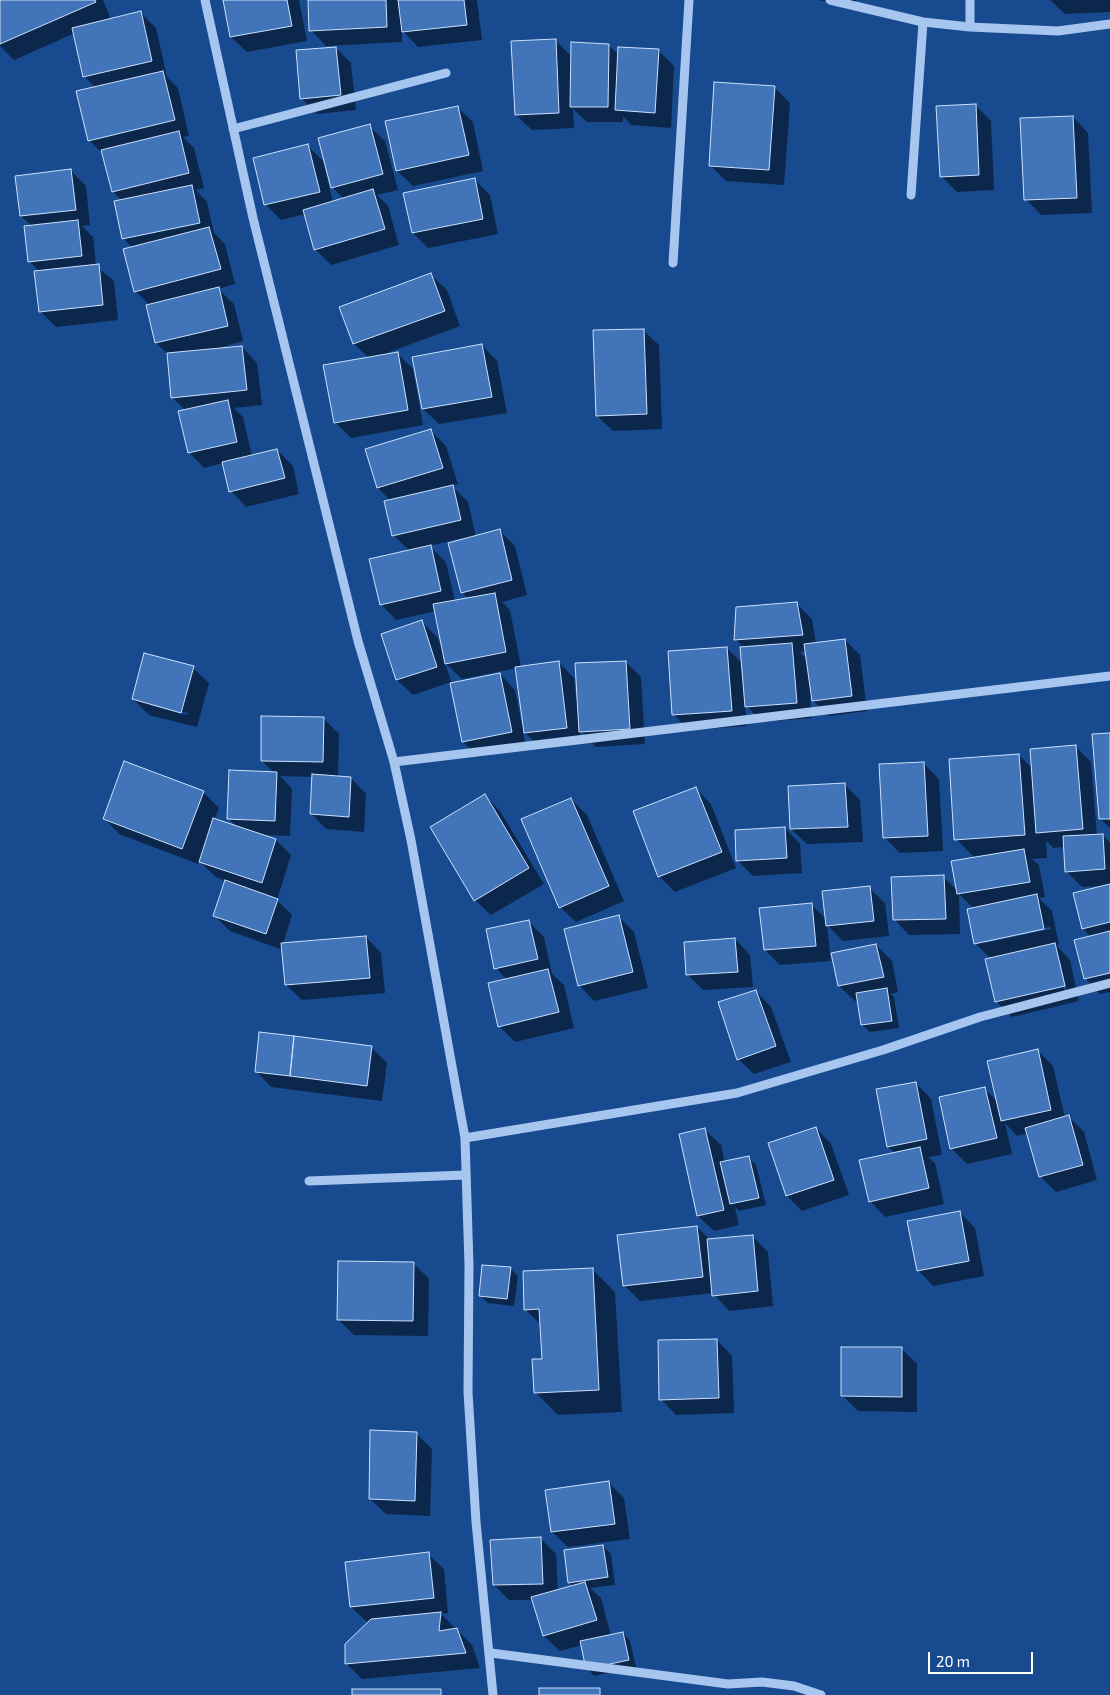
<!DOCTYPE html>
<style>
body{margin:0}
#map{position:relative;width:1110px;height:1695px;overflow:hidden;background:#184a8f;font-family:"Exo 2",sans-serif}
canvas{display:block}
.scale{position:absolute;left:928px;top:1652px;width:105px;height:22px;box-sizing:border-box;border:2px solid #fff;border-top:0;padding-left:6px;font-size:15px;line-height:18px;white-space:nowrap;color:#fff;-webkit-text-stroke:4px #184a8f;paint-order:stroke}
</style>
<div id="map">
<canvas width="1110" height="1695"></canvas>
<div class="scale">20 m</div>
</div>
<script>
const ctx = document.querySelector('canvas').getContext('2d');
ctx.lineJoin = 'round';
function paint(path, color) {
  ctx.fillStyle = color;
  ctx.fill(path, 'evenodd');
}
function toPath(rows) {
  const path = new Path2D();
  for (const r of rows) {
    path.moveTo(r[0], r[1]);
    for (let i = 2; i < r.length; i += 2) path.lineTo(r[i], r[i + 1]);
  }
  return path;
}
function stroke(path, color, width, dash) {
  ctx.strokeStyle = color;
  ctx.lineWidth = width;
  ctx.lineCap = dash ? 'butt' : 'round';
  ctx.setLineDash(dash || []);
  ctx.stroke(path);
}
paint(toPath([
 [0,0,103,0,110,17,106,21,141,13,156,28,167,77,178,88,189,136,183,137,194,148,204,188,196,190,207,202,214,233,225,244,235,284,218,289,234,304,243,341,212,350,242,347,257,363,262,405,234,408,243,417,252,456,277,450,293,466,299,494,246,507,231,491,223,463,204,468,189,452,185,410,172,397,168,354,156,343,150,305,135,291,133,248,123,238,122,201,113,191,104,155,89,140,96,88,85,77,75,33,14,60,0,46],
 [224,0,299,0,307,41,247,52,231,37],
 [309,0,477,0,482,40,418,47,402,30,402,42,326,46,311,30],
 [817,0,856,0,855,5],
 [1050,0,1110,0,1110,12,1065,14],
 [555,40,572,57,608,45,619,55,658,50,674,66,671,128,631,125,623,116,623,122,587,122,573,109,574,128,532,130,516,115],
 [336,48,351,63,356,110,317,114,301,98],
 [774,87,790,103,784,185,726,181,710,165],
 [975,105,991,121,994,190,957,192,941,176],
 [457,107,473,122,483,171,413,186,397,171],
 [1073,117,1088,133,1092,213,1041,215,1026,199],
 [369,126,385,141,398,190,377,195,388,206,399,245,331,265,316,250,305,214,281,220,266,205,254,159,308,146,323,161,333,202,344,199,332,187],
 [70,170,86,186,90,225,82,226,93,237,96,266,114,281,118,320,56,327,40,311,40,272,29,261,32,226,21,216],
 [474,179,490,195,498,234,428,248,413,233],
 [431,275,447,290,460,326,384,354,397,353,413,369,423,425,351,438,335,422,369,358,354,344,341,308],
 [643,330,659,345,662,429,613,431,597,416],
 [482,345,497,361,507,413,439,424,423,409],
 [431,431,446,446,458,484,452,486,468,502,476,537,500,531,515,546,527,595,502,602,510,610,521,667,558,662,574,678,576,698,626,662,641,677,645,744,596,747,581,731,582,743,541,748,523,731,526,747,479,757,463,742,451,682,413,695,397,680,421,621,437,637,444,653,436,611,396,620,381,604,410,551,393,535,391,501,378,488],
 [462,538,462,592,468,599,455,601,446,562,429,546],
 [445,663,462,679,517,668,524,725,522,725,515,690,500,674,452,684],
 [796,603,812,619,816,644,845,640,860,655,867,711,829,716,810,698,812,718,762,722,745,704,747,726,689,730,673,714,727,648,743,664,744,648,736,640,738,608],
 [807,651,808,660,800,652],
 [193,668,209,683,197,727,149,715,133,699],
 [150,703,188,713,187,715,150,705],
 [323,718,339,734,338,777,351,778,366,794,364,832,326,829,311,813,313,777,280,776,292,789,290,836,263,835,276,840,291,855,277,900,292,915,283,944,366,937,381,953,385,993,302,1000,286,985,283,950,230,931,215,916,226,881,216,877,199,861,198,864,119,834,104,818,203,792,219,808,214,820,237,827,228,818,274,773,262,761],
 [1110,734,1110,828,1100,819],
 [1076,747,1091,762,1097,835,1102,835,1110,842,1110,992,1100,994,1085,978,1091,937,1083,929,1103,886,1082,887,1066,871,1065,847,1053,848,1046,840,1047,858,1032,859,1039,865,1045,897,1039,898,1052,911,1059,945,1056,945,1070,960,1079,1001,1012,1017,996,1001,991,959,975,943,973,908,959,894,960,934,909,935,894,919,943,877,958,891,975,858,956,839,1019,755,1033,769],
 [1050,927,1051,929,985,943,985,940],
 [1058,960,1060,960,1067,992,1065,992],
 [924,764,939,779,943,851,900,853,884,837],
 [845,785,860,800,863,842,807,844,791,829],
 [696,789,711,804,736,868,675,892,659,876],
 [485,795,500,811,544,884,491,915,475,900],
 [571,799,587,815,624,901,576,922,560,907],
 [785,828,800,844,802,873,753,876,737,860],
 [869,888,885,903,889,936,843,941,827,925,831,961,780,965,765,950,811,904,827,920],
 [619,917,634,932,648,988,594,1001,579,985],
 [528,921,544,937,552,974,564,985,574,1028,515,1042,499,1026,507,980,496,968],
 [735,939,750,955,753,987,703,990,687,974],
 [876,945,892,961,898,992,891,994,894,997,899,1028,870,1032,862,1025,859,1001,855,1001,839,986,833,954],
 [756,991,771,1007,791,1062,754,1074,738,1059],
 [371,1047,387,1063,382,1101,271,1087,256,1071],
 [1037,1050,1053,1066,1065,1118,1069,1117,1084,1132,1097,1180,1056,1192,1040,1176,1028,1133,1017,1136,1005,1123,1012,1154,967,1164,951,1148,985,1089,997,1101],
 [916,1083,931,1099,942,1155,928,1157,935,1163,944,1204,885,1217,870,1201,895,1153,888,1147],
 [816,1128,831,1144,849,1195,802,1211,787,1196],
 [705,1130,721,1145,725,1163,748,1157,756,1165,766,1205,739,1211,735,1207,739,1225,714,1231,698,1216],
 [959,1212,975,1228,984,1276,933,1286,918,1270],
 [697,1227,710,1240,752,1236,768,1252,773,1306,729,1311,713,1293,640,1301,624,1285],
 [413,1263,429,1279,428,1336,354,1335,339,1320],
 [510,1268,518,1276,514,1306,488,1303,480,1295],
 [592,1269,615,1292,622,1412,558,1415,535,1392,543,1360,541,1325,525,1309],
 [717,1340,732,1356,734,1413,676,1415,661,1399],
 [901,1348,917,1364,917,1412,858,1411,843,1396],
 [416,1433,432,1449,430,1516,386,1514,370,1499],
 [609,1483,624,1498,630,1539,568,1547,552,1532],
 [541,1539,556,1554,558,1591,573,1586,569,1582,603,1546,611,1554,615,1585,590,1588,601,1598,611,1636,623,1633,630,1641,636,1667,594,1676,587,1668,582,1645,560,1651,544,1636,534,1600,509,1600,494,1585],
 [428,1554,444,1569,448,1613,441,1614,472,1645,480,1668,362,1679,347,1664,346,1644,368,1623,351,1607]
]), '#0007');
const building = toPath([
 [0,0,95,0,96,2,0,44,0,0],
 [223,0,287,0,292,26,230,37,223,0],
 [308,0,386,0,387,27,309,31,308,0],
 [398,0,464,0,467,25,402,32,398,0],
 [141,11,152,61,83,77,72,28,141,11],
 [556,39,559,113,515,115,511,41,556,39],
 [571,42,609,44,608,107,570,107,571,42],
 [336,47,341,95,300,99,296,50,336,47],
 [618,47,659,49,655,113,615,110,618,47],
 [163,71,175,120,88,141,76,91,163,71],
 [714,82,775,86,769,170,709,166,714,82],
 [976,104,979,175,940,177,936,106,976,104],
 [458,106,469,155,396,171,385,121,458,106],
 [1073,116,1077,198,1024,200,1020,118,1073,116],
 [370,124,383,174,331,188,318,138,370,124],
 [179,131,189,173,112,192,101,150,179,131],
 [308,144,320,192,264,205,253,158,308,144],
 [71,169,76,210,20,216,15,176,71,169],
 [475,178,483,219,412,233,403,193,475,178],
 [192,185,200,223,122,239,114,201,192,185],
 [373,189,385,229,314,250,303,210,373,189],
 [78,220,82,256,28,262,24,226,78,220],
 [209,227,221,269,134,292,123,249,209,227],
 [99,264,103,305,39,312,34,271,99,264],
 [431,273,445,311,353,344,339,307,431,273],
 [219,287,228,326,155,343,146,305,219,287],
 [644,329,647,414,596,416,593,330,644,329],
 [482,344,492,397,422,409,412,357,482,344],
 [242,346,247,390,171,398,167,353,242,346],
 [398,352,408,410,334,423,323,365,398,352],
 [228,400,237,442,188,453,178,411,228,400],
 [431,429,443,468,377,488,365,449,431,429],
 [277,449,285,478,229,492,222,462,277,449],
 [453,485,461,520,392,536,384,501,453,485],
 [500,529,512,580,461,593,448,543,500,529],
 [431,545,441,591,380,605,369,559,431,545],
 [495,593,506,652,445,664,433,604,495,593],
 [797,602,803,635,734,640,736,607,797,602],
 [422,620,437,667,396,680,381,634,422,620],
 [845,639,852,696,812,701,804,644,845,639],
 [792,643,797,703,745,707,740,647,792,643],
 [727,647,732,711,672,715,668,651,727,647],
 [144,653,194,666,181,713,132,699,144,653],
 [559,661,567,728,524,733,515,667,559,661],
 [626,661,630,729,579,732,575,663,626,661],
 [500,673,512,732,462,742,450,683,500,673],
 [261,716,324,717,323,762,261,761,261,716],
 [1110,733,1110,819,1099,819,1092,734,1110,733],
 [1076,745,1083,829,1036,833,1030,749,1076,745],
 [1019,754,1025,835,954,840,949,759,1019,754],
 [124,761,204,791,182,849,103,819,124,761],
 [924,762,928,836,883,838,879,764,924,762],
 [229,770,277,772,275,821,227,819,229,770],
 [312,774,351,777,349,817,310,814,312,774],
 [845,783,848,827,790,829,788,786,845,783],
 [696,787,722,852,658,877,633,811,696,787],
 [485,794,529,868,474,901,430,827,485,794],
 [571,798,609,886,559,908,521,819,571,798],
 [213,818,276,839,262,883,199,862,213,818],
 [785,827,787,858,736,861,735,830,785,827],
 [1103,834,1105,869,1065,872,1063,836,1103,834],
 [1024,849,1030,882,957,894,951,861,1024,849],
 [944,875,946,919,893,920,891,877,944,875],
 [225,880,278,899,266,934,213,916,225,880],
 [1110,884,1110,922,1082,929,1073,893,1110,884],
 [870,886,874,921,826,926,822,891,870,886],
 [1037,894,1044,929,974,944,967,909,1037,894],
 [812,903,816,946,764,950,759,908,812,903],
 [619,915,633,972,578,986,564,929,619,915],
 [529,920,538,959,494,969,486,929,529,920],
 [1110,931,1110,973,1084,979,1074,940,1110,931],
 [366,936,370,978,285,985,281,943,366,936],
 [735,938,738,972,686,975,684,942,735,938],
 [1055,943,1065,986,995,1002,985,959,1055,943],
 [876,944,884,977,838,986,831,953,876,944],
 [548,969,559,1012,498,1027,488,983,548,969],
 [887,988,892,1021,861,1025,856,993,887,988],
 [756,990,776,1046,737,1060,718,1002,756,990],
 [259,1032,294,1036,290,1076,255,1072,259,1032],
 [294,1036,372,1046,367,1086,290,1076,294,1036],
 [1038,1049,1051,1110,1001,1121,987,1061,1038,1049],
 [916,1082,927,1139,887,1147,876,1089,916,1082],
 [985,1087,997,1138,950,1149,939,1097,985,1087],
 [1069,1115,1083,1165,1039,1177,1025,1128,1069,1115],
 [816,1127,834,1180,786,1196,768,1143,816,1127],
 [705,1128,724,1210,697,1216,679,1134,705,1128],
 [920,1147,929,1188,869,1202,859,1160,920,1147],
 [749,1156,759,1198,730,1204,720,1162,749,1156],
 [960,1211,969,1261,917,1271,907,1221,960,1211],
 [697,1226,703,1277,623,1286,617,1235,697,1226],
 [753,1235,758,1291,712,1296,707,1239,753,1235],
 [338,1261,414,1262,413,1321,337,1320,338,1261],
 [482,1265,511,1267,507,1299,479,1296,482,1265],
 [593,1268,599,1390,534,1393,532,1359,542,1359,539,1309,524,1310,523,1271,593,1268],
 [717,1339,719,1398,659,1400,658,1340,717,1339],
 [841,1347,902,1347,902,1397,841,1396,841,1347],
 [370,1430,417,1432,415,1501,369,1499,370,1430],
 [609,1481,615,1524,551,1532,545,1490,609,1481],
 [541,1537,543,1584,493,1585,490,1540,541,1537],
 [603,1545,608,1577,568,1583,564,1550,603,1545],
 [429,1552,434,1598,350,1607,345,1562,429,1552],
 [585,1582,597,1620,543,1636,531,1597,585,1582],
 [441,1612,439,1631,457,1628,466,1653,345,1664,345,1644,371,1619,441,1612],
 [623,1632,629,1660,586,1669,580,1641,623,1632],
 [539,1688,600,1688,600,1695,539,1695,539,1688],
 [352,1689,441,1689,441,1695,352,1695,352,1689]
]);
paint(building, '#4174b8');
stroke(building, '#cce1fb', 1);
stroke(toPath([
 [205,0,253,218,358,641,394,762,411,840,465,1138,469,1265,468,1392,476,1522,493,1695],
 [830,0,923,22,970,27,970,0],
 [970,27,1058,31,1110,24],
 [233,129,446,73],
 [911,195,923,22],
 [673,263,689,0],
 [394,762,1110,676],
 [465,1138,737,1093,883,1050,980,1017,1110,983],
 [309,1181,466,1175],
 [491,1653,728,1684,762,1682,794,1686,821,1695]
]), '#a6c6ef', 9);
</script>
